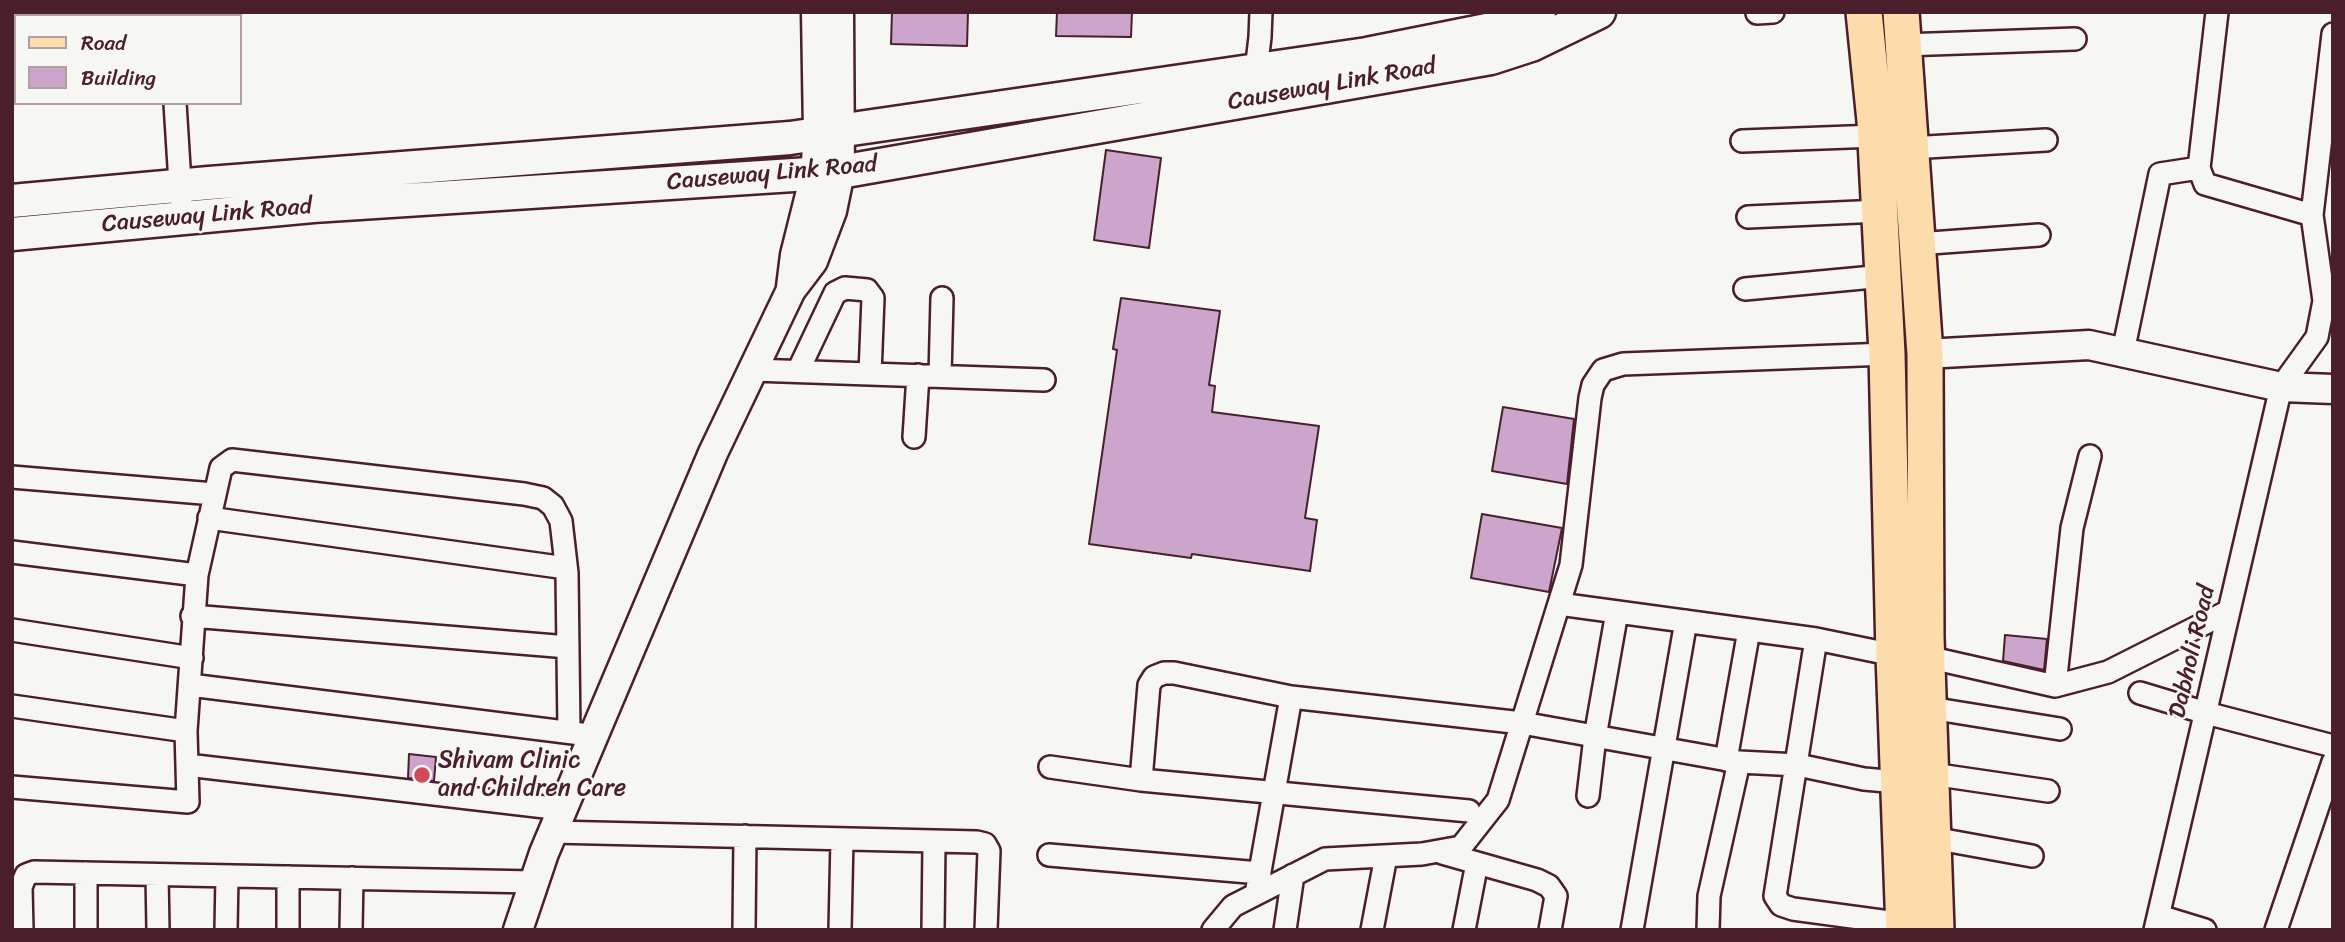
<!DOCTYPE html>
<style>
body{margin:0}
#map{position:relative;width:2345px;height:942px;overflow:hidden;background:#f6f6f2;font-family:Sriracha,sans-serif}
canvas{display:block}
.frame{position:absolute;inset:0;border:14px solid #4a1f2b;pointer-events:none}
.legend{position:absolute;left:14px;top:14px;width:228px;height:91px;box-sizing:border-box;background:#f6f6f2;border:2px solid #b1a0a2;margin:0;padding:9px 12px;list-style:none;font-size:21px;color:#4a1f2b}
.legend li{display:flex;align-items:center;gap:14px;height:35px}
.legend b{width:35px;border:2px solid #b1a0a2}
</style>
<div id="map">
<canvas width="2345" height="942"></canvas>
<div class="frame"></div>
<ul class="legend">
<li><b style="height:9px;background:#fddcac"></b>Road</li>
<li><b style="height:19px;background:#cca5cc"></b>Building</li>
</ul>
</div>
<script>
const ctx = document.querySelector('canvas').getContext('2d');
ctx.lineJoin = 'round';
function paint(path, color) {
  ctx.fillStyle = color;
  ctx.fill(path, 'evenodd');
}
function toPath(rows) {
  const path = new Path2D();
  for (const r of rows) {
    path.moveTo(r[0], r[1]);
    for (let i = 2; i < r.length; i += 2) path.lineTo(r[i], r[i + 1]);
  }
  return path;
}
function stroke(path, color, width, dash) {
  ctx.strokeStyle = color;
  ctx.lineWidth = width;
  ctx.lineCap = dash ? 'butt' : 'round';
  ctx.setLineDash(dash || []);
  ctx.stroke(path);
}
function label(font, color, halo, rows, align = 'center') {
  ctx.font = font + ' Sriracha,sans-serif';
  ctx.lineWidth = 5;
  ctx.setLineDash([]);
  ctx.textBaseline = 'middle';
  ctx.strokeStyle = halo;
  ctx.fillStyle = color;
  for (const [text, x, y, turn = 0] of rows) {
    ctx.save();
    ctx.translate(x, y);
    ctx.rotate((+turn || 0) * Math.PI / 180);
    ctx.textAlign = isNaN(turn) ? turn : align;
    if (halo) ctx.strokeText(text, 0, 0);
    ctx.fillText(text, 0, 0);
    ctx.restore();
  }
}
const building = toPath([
 [892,12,968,12,967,46,891,44,892,12],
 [1057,12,1132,12,1131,37,1056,36,1057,12],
 [1106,150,1161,158,1149,248,1094,240,1106,150],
 [1121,298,1220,311,1209,385,1215,386,1212,412,1319,426,1305,518,1317,520,1310,571,1192,554,1191,558,1089,544,1117,350,1113,349,1121,298],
 [1503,407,1574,419,1567,484,1492,471,1503,407],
 [1482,514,1562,528,1549,592,1471,578,1482,514],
 [2005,635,2047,639,2044,670,2003,661,2005,635],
 [409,754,436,757,434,781,408,778,409,754]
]);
paint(building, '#cca5cc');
stroke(building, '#4a1f2b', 2);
const minor = toPath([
 [169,12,169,16],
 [2217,12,2199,168,2205,184,2312,215],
 [1757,13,1773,12],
 [1903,45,2075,39],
 [1256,71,1260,37,1261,12],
 [175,103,181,199],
 [1742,141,1876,136],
 [1910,148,2046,140],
 [1748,217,1880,211],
 [1917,244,2039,235],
 [1745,289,1884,276],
 [2123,352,2160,174,2199,168],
 [753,370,1044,380],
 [798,371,835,293,845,288,867,290,873,298,870,374],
 [940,376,942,298],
 [914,437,918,375],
 [12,477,214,494],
 [209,518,566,568],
 [12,552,197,575],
 [1559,604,1816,639,1894,655,1927,657,2055,686,2108,672,2229,611],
 [192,616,568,647],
 [12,630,192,658],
 [1816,639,1775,896,1781,905,1793,909,1904,924],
 [190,685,581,734],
 [2055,686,2072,528,2090,456],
 [2140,693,2206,713,2333,746],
 [12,706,186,731],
 [1930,708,2060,729],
 [1726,760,1749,630],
 [187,765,562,809],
 [1050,767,1141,780,1469,811],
 [1932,774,2048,791],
 [1141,780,1149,685,1154,677,1164,673,1174,673,1291,697],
 [12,787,188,802,186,731,197,575,221,468,232,460,524,494,543,498,553,506,561,521,567,573,569,732],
 [1588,796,1595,737,1617,612],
 [553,832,977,842,985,844,989,851,986,930],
 [1933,838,2032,856],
 [1442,853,1537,880,1549,886,1556,896,1550,930],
 [1049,855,1260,873],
 [86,873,86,930],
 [157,875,158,930],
 [288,877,288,930],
 [1256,894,1291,697,1522,723,1739,762,1798,765,1864,779,1898,782],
 [2159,916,2205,930],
 [22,930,21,887,26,875,34,872,534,882],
 [226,930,227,876],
 [351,930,352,878],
 [744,930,745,836],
 [840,930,842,839],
 [933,930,934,842],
 [1213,930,1233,906,1325,859,1422,854,1461,847,1498,800,1571,565,1590,398,1593,385,1603,370,1623,364,1887,354],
 [1285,930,1293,875],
 [1372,930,1386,856],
 [1464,930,1477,863],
 [1632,930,1686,621],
 [1708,930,1709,896,1739,762],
 [2155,930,2281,387,2317,337,2324,301,2312,215,2333,34],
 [2276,930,2333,762]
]);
const tertiary = toPath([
 [791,287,795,255,815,175,818,133,816,12],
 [1925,354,2089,345,2281,387,2333,389],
 [518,930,544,853,713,453,791,290,813,261,832,211,840,172,839,12]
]);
const secondary = toPath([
 [12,201,209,183,790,138,1367,54,1492,29,1521,20,1539,12],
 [12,234,313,206,840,172,1491,58,1531,45,1599,12]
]);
const primary = toPath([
 [1864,12,1875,121,1887,354,1894,655,1904,930],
 [1901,12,1925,354,1926,637,1936,930]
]);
stroke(minor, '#4a1f2b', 26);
stroke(tertiary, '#4a1f2b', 33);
stroke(secondary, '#4a1f2b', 37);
stroke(primary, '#4a1f2b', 40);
stroke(minor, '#f6f6f2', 21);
stroke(tertiary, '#f6f6f2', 28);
stroke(secondary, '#f6f6f2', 32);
stroke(primary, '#fddcac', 35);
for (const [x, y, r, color] of [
 [422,775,9,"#d1495b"]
]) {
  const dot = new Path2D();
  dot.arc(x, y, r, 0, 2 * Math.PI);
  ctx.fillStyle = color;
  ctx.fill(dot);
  stroke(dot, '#f6f6f2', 2.5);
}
label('24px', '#4a1f2b', '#f6f6f2', [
 ["Causeway Link Road",1332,85,-10],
 ["Causeway Link Road",772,174,-5],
 ["Causeway Link Road",207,216,-5],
 ["Dabholi Road",2193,652,-77]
]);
label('24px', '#4a1f2b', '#f6f6f2', [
 ["Shivam Clinic",438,761],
 ["and Children Care",438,789]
], 'left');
</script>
